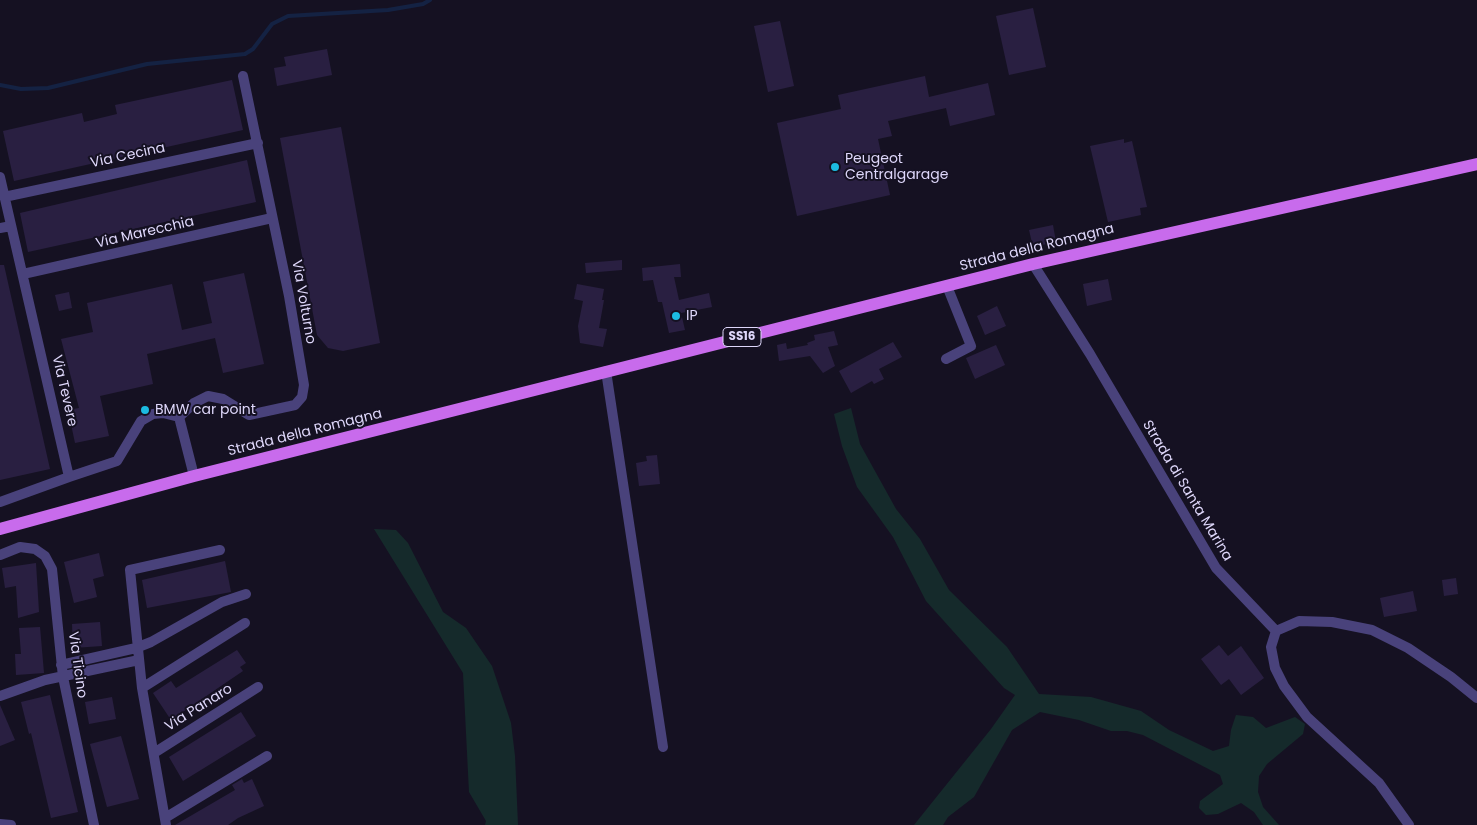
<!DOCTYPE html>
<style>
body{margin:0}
canvas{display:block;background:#151122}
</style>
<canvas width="1477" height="825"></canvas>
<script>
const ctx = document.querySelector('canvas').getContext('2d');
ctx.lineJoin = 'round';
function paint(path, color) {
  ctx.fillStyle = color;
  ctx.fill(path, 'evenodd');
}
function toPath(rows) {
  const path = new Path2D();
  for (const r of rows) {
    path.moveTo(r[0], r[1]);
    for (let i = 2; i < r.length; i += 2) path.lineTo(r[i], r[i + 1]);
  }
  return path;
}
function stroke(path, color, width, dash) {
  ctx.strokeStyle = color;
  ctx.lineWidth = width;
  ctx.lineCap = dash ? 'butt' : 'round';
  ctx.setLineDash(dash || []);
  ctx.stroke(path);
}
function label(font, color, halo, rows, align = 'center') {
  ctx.font = font + ' Poppins,sans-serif';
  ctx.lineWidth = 4;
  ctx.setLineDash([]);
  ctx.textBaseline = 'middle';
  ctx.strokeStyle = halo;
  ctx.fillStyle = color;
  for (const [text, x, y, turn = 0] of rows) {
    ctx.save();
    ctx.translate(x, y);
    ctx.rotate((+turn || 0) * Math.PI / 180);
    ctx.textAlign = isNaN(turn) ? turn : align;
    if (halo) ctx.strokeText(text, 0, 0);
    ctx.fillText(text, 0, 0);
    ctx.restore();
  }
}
paint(toPath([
 [851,408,860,444,896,509,920,539,949,590,1007,647,1039,694,1091,697,1141,711,1169,730,1213,751,1229,746,1231,730,1236,715,1253,717,1266,728,1295,717,1305,724,1303,734,1267,764,1259,776,1258,792,1263,807,1279,825,1263,825,1254,812,1241,803,1218,814,1206,815,1199,808,1200,801,1223,784,1220,775,1143,735,1127,731,1111,731,1079,720,1040,712,1012,730,974,797,948,817,943,825,914,825,991,729,1015,695,1004,688,926,601,893,537,857,487,842,446,834,414],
 [374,529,396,530,408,543,443,612,466,628,492,666,511,723,515,756,518,825,485,825,486,821,469,792,463,673]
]), '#152a2b');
stroke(toPath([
 [0,85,21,89,48,88,147,64,245,54,253,49,272,24,288,16,388,10,423,4,430,0]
]), '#142243', 4);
paint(toPath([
 [1033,8,1046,67,1009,75,996,16],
 [780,21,794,86,768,92,754,26],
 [327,49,332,75,277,86,274,68,286,66,284,57],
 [925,76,929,97,988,83,995,115,950,126,946,108,888,121,892,136,878,139,890,195,797,216,777,123,841,109,838,95],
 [232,80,243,130,14,181,3,131,82,113,84,122,117,114,115,105],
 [341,127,380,343,343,351,328,348,317,335,280,138],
 [1124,139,1124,143,1132,141,1147,207,1140,208,1141,215,1108,222,1090,146],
 [247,160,256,202,28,252,20,213],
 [1053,225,1056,242,1033,247,1029,230],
 [622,260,622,270,586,273,585,263],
 [680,264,681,277,674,277,679,300,709,293,712,307,681,313,685,330,669,333,662,302,658,302,653,280,643,281,642,268],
 [0,265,4,265,50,469,0,480],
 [244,273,264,364,223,373,215,338,147,354,153,384,100,396,109,436,75,443,68,410,79,408,61,339,93,332,87,303,172,284,182,330,212,323,203,282],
 [1108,279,1112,300,1087,306,1083,284],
 [577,284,604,289,602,300,604,300,599,328,607,329,603,347,580,343,578,326,583,301,574,299],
 [69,292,72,308,59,311,55,295],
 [997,306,1006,326,985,335,977,316],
 [834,331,838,345,828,347,835,366,823,373,810,356,779,361,777,345,786,343,787,349,808,345,807,343,815,340,814,335],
 [893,342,902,357,879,369,884,379,874,384,872,381,851,393,839,371],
 [996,345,1005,365,975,379,966,358],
 [657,455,660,484,639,486,636,463,647,461,646,456],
 [99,553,104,576,93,579,97,597,74,603,64,562],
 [225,561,231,592,147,608,142,580],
 [36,563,39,612,18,618,16,586,5,588,2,568],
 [1456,578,1458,594,1444,596,1442,580],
 [1413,591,1417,611,1384,617,1380,598],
 [100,622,102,646,73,648,72,624],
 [40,627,44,673,16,675,15,654,21,654,19,628],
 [1219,645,1228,656,1241,646,1264,678,1241,695,1229,679,1221,685,1201,659],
 [237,650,246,663,240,667,243,671,171,720,153,693,171,681,176,688],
 [50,695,78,812,51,818,31,733,29,734,21,702],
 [112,697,116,719,89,724,85,702],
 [0,705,15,740,0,746],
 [241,712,256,736,183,781,169,757],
 [121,736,139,799,107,807,90,744],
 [242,779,244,783,252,779,264,806,238,818,228,825,175,825,235,790,232,785]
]), '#291f41');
stroke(toPath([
 [0,177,69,477,117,461,141,421,153,414,163,413,179,417],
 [4,197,258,143],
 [0,228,11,226],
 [1033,264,1090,354,1216,568,1276,631],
 [23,274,272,218],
 [946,359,971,346,947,286],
 [606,371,663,747],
 [179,417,194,403,208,396,223,399,249,415,295,405,302,397,304,385,289,296,243,76],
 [179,417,194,476],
 [0,502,69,477],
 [0,555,20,547,35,549,45,556,52,569,63,677,94,825],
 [1276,631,1271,647,1275,668,1284,686,1307,717,1379,783,1409,825],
 [1276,631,1299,621,1332,622,1372,630,1408,648,1451,677,1477,698],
 [61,665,136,648,151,642,222,602,246,594],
 [142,688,245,623],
 [0,696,45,680,139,660],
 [154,753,258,687],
 [165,818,267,756],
 [0,824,11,825],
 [166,825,142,688,130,570,220,550]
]), '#49427b', 10);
stroke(toPath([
 [0,529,194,476,1033,264,1477,164]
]), '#c86bec', 12);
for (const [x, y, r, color] of [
 [835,167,5,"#1cbbe1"],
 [676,316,5,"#1cbbe1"],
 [145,410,5,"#1cbbe1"]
]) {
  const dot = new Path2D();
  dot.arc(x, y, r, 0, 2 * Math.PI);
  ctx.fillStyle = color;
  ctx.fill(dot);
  stroke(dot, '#151122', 2);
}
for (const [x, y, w] of [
 [742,337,38]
]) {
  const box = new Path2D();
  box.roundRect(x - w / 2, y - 9.5, w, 19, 4);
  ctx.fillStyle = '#151122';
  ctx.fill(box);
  stroke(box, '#ded7fa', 1);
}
label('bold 12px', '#ded7fa', null, [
 ["SS16",742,337]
]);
label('14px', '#ded7fa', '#151122', [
 ["Via Cecina",128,156,-12],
 ["Via Marecchia",145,233,-13],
 ["Strada della Romagna",1037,248,-14],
 ["Via Volturno",303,302,80],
 ["Via Tevere",64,391,77],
 ["Strada della Romagna",305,433,-14],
 ["Strada di Santa Marina",1187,491,59],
 ["Via Ticino",77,665,82],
 ["Via Panaro",199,708,-32]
]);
label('14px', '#ded7fa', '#151122', [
 ["Peugeot",845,159],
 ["Centralgarage",845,175],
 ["IP",686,316],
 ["BMW car point",155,410]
], 'left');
</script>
